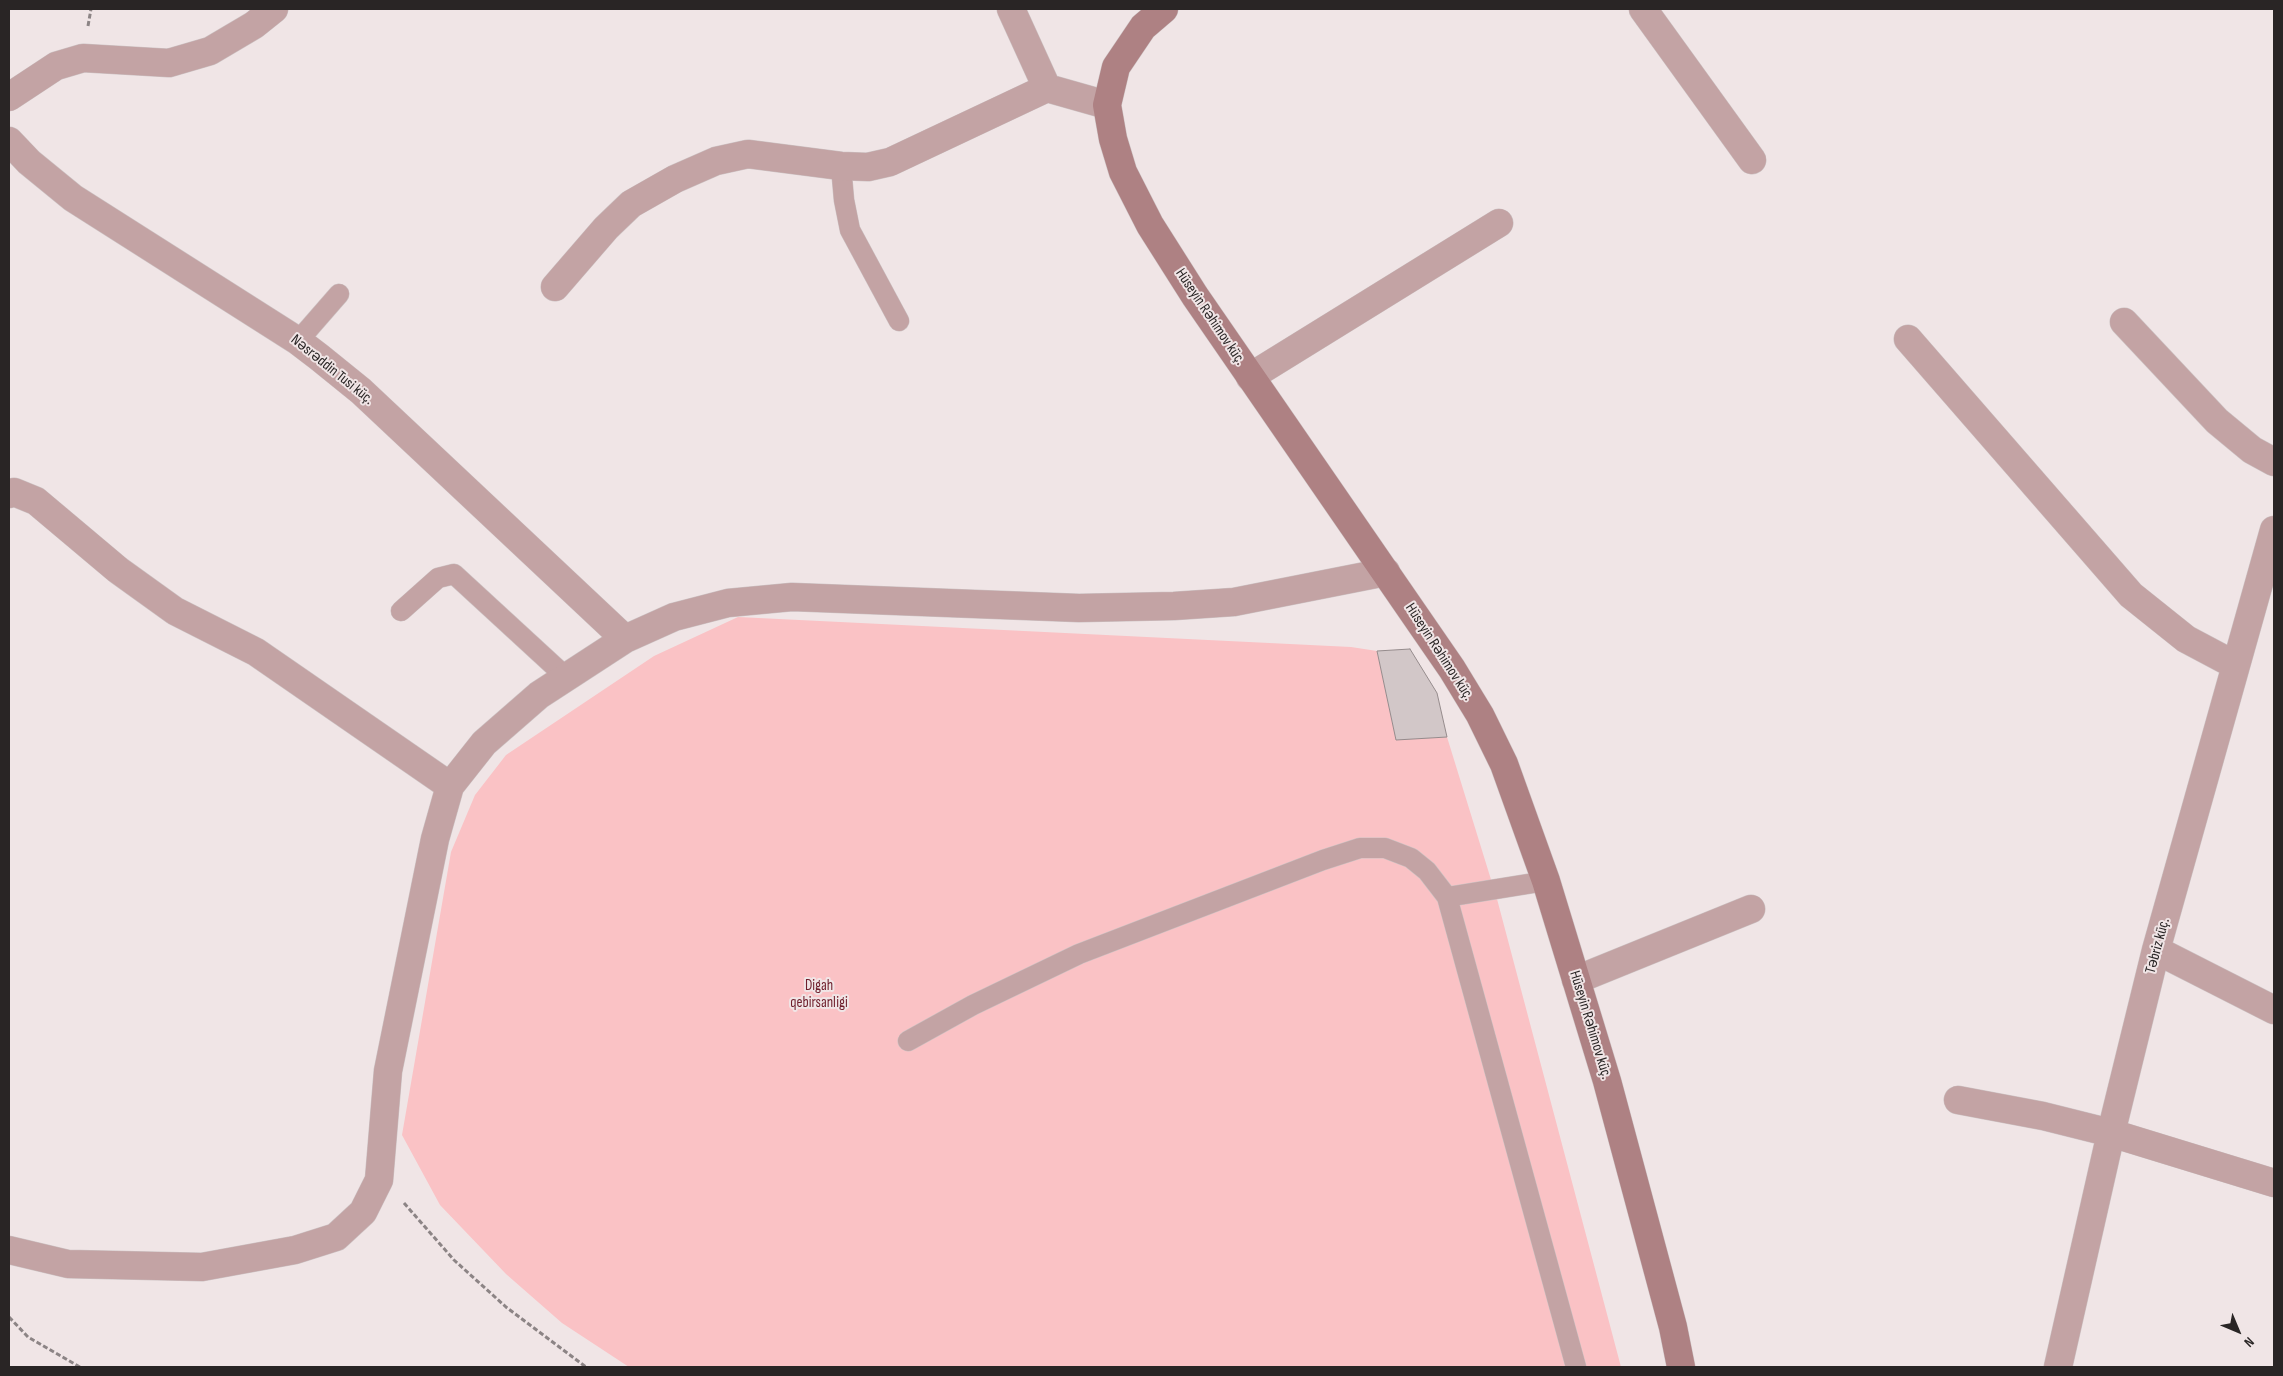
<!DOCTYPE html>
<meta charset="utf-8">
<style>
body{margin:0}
#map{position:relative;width:2283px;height:1376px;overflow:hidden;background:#f0e5e6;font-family:"Sofia Sans Condensed",sans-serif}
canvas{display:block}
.frame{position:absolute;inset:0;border:10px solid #292525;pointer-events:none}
.north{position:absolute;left:2213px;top:1306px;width:50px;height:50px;-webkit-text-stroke:4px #f0e5e6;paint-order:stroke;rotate:135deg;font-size:14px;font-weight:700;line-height:20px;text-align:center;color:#292525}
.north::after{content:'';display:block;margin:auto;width:18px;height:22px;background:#292525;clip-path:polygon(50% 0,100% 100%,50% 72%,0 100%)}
</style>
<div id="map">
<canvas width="2283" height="1376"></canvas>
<div class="frame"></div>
<div class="north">N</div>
</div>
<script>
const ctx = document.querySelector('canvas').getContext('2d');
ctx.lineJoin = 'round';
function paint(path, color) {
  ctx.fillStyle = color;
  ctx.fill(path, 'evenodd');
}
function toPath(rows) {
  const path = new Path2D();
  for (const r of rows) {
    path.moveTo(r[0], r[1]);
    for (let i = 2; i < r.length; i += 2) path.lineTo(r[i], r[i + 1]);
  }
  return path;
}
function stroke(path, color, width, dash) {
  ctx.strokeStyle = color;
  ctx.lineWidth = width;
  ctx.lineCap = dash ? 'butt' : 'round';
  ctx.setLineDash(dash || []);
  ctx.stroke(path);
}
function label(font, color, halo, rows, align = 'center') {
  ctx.font = font + ' "Sofia Sans Condensed",sans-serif';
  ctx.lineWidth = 4;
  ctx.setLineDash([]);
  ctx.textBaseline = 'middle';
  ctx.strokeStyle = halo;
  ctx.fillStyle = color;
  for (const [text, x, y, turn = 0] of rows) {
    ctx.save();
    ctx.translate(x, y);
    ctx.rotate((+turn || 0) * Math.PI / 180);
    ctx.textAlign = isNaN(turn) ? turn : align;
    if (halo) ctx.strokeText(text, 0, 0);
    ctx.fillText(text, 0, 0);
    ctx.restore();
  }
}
paint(toPath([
 [738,617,1351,647,1377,651,1396,739,1447,737,1497,899,1621,1367,629,1367,562,1323,506,1274,440,1205,402,1135,451,852,475,795,506,755,654,656]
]), '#fac2c5');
const building = toPath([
 [1410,649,1437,693,1447,737,1396,740,1377,651,1410,649]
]);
paint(building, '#d2c7c8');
stroke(building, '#958b8c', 1);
const service = toPath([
 [841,166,844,200,850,230,899,321],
 [298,341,339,294],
 [401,611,438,578,454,574,566,677],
 [1447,897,1546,881],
 [908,1041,973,1005,1079,954,1323,860,1360,848,1385,848,1411,858,1427,871,1447,897,1576,1367]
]);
const minor = toPath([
 [1011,9,1047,88,1107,105],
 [1643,9,1752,160],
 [9,97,56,66,83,58,169,63,210,51,254,25,274,9],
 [9,141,29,162,73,198,298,341,319,357,361,391,625,639],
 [555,287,606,228,631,204,675,179,716,161,748,154,841,166,868,167,890,162,1047,88],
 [2124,322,2217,421,2252,450,2274,462],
 [1908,339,2131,595,2186,639,2235,665],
 [1250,377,1499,223],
 [9,494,14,492,36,501,118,570,175,611,256,652,450,786],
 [2156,950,2274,1010],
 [1576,980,1751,909],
 [1958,1100,2043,1116,2111,1133,2274,1183],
 [9,1250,68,1264,202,1267,295,1250,336,1237,363,1212,379,1180,388,1071,435,839,450,786,484,743,539,695,625,639,674,617,728,603,792,597,1079,608,1174,606,1234,602,1386,572],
 [2058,1367,2111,1133,2156,950,2274,530]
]);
const secondary = toPath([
 [1164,9,1143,27,1116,67,1107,105,1113,139,1123,172,1150,225,1195,296,1452,669,1480,715,1504,764,1546,881,1607,1081,1673,1327,1681,1367]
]);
stroke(service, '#ccc2c3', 21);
stroke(minor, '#ccc2c3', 29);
stroke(secondary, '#ccc2c3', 29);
stroke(toPath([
 [88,26,91,9],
 [404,1203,454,1260,506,1307,586,1367],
 [9,1317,28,1337,80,1367]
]), '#8c8485', 3, [5, 2.5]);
stroke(service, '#c3a3a4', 20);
stroke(minor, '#c3a3a4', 28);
stroke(secondary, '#ae8183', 28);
label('15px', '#292525', '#f0e5e6', [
 ["Hüseyin Rəhimov küç.",1210,317,56],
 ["Nəsrəddin Tusi küç.",332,370,39],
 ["Hüseyin Rəhimov küç.",1439,652,57],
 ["Təbriz küç.",2158,946,-75],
 ["Hüseyin Rəhimov küç.",1590,1025,73]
]);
label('15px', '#6e1e2b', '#f0e5e6', [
 ["Digah",819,986],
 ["qebirsanligi",819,1003]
]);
</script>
